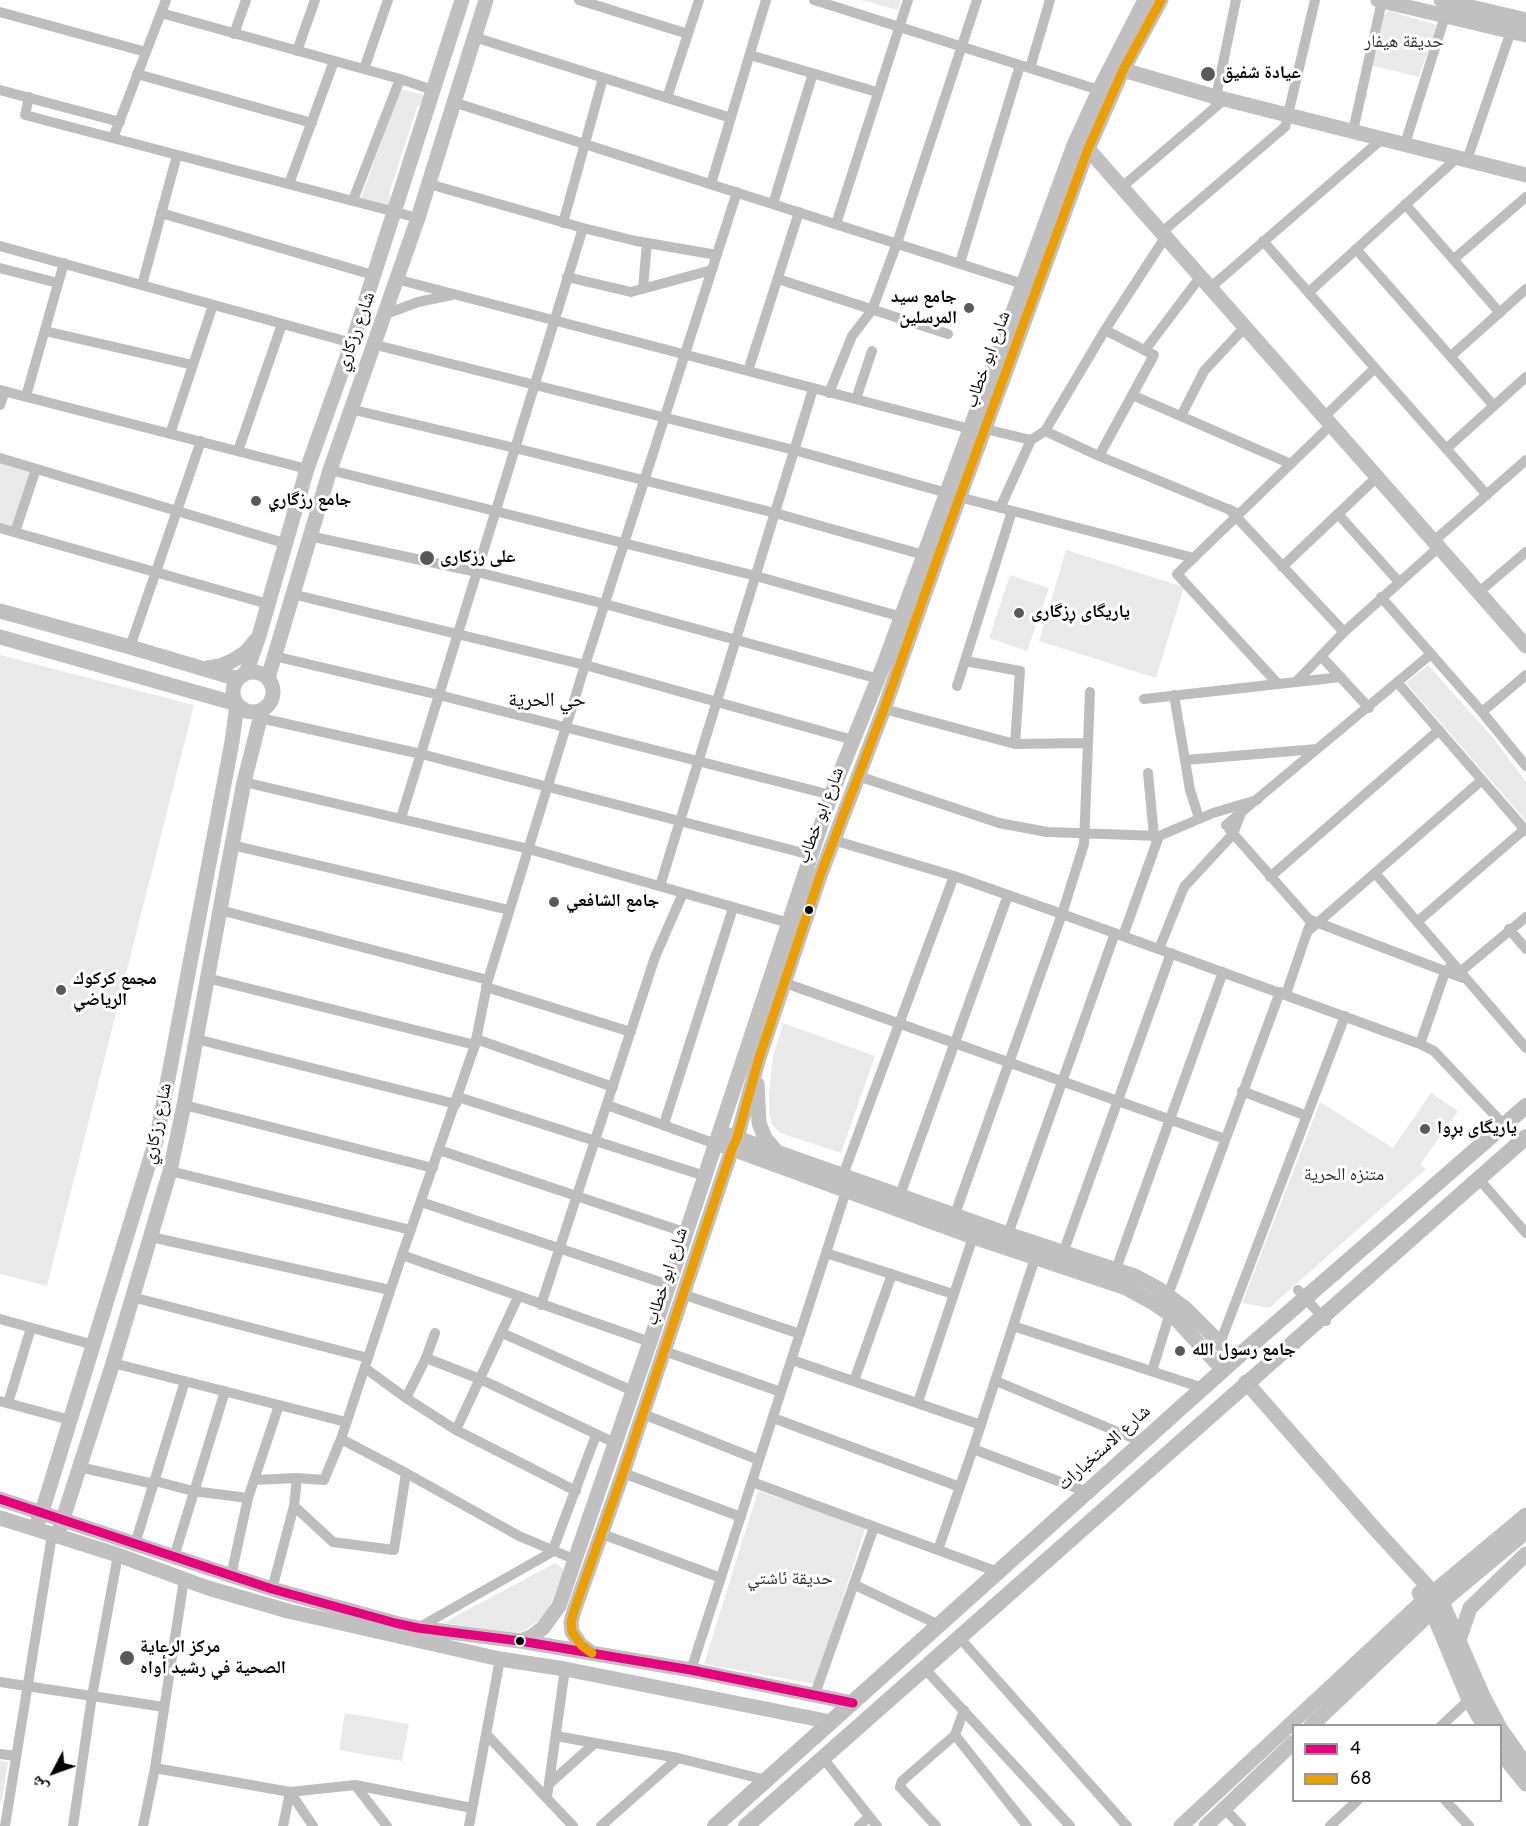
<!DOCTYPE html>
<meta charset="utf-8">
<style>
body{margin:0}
#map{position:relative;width:1526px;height:1826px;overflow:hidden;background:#fff;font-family:Overpass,"Noto Naskh Arabic",sans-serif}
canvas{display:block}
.legend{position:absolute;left:1292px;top:1724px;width:210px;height:78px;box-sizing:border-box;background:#fff;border:2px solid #999;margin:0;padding:8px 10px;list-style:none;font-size:18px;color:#000}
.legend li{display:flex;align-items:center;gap:12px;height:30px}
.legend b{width:30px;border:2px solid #999}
.north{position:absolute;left:24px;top:1742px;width:60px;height:60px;-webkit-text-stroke:4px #fff;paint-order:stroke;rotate:229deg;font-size:16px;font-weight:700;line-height:24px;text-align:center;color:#000}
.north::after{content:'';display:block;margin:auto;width:21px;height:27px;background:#000;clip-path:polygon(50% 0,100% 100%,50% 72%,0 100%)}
</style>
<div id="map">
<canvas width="1526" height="1826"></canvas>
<ul class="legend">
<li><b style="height:8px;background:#e5007d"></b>4</li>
<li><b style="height:8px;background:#eb9e00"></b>68</li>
</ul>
<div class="north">ش</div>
</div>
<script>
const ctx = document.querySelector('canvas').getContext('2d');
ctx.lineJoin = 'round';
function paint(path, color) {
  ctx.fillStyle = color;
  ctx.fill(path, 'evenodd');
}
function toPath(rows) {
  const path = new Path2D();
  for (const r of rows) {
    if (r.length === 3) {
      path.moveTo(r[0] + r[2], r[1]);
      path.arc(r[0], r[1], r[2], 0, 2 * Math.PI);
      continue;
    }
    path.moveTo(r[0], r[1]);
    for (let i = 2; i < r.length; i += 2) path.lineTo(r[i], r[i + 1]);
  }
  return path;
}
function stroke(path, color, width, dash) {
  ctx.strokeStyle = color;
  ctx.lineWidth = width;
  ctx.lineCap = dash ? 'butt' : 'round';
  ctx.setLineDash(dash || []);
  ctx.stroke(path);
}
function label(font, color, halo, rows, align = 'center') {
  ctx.font = font + ' Overpass,"Noto Naskh Arabic",sans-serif';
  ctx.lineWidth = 6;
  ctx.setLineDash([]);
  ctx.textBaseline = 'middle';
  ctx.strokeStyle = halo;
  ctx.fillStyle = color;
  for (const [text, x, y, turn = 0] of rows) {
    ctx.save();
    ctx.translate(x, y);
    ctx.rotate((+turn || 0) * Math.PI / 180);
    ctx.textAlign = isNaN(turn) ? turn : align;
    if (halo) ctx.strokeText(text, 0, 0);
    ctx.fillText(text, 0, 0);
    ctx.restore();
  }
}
paint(toPath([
 [861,0,901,0,898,10],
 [1389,11,1437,25,1419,77,1373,66,1383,16],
 [400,89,426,96,417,108,389,193,392,200,390,206,361,198],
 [0,463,30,472,12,526,0,523],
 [1066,550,1184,587,1156,678,1039,641],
 [1010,575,1049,588,1027,651,989,638],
 [0,655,194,705,47,1286,0,1274],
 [1428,665,1494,739,1526,782,1526,821,1406,683],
 [783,1023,875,1056,841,1153,780,1133,772,1124,769,1111,769,1094,773,1056],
 [1431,1093,1458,1111,1420,1165,1426,1169,1269,1308,1242,1303,1320,1102,1393,1148],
 [758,1491,866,1526,815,1684,704,1664],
 [555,1563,560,1566,564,1570,550,1605,544,1617,524,1631,517,1633,443,1623],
 [345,1713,409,1724,402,1761,339,1750],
 [0,1761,8,1762,2,1800,0,1800]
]), '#e9e9e9');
stroke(toPath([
 [579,0,688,34],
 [814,0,1099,90],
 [0,12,146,52],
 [161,13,400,79,433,90],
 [234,34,246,0],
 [474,37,731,118],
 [297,51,315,0],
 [750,55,877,92],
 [1030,68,1050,0],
 [364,69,388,0],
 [137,74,312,123],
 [0,90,120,122],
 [29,97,25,115,418,218],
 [667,98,699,0],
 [453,102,1023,284],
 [1215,102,1236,0],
 [1353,131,1382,1],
 [113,138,166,0],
 [1405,144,1445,16],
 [1467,160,1511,31],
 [289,184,334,61],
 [429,184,583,228,636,241,717,255],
 [711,184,766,0],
 [1122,187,1225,99],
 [353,200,400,79],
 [773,204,813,73],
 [1405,204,1500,313],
 [161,213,373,275],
 [563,223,603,78],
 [836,224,908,0],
 [1162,232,1285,127,1315,0],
 [1263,241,1487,495],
 [0,246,352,343],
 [1356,249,1494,406],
 [1454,259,1526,197],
 [960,263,1020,65],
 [0,268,58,283],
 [567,277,631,292,712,270],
 [396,279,970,429],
 [778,279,948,334],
 [142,285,177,155],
 [1211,287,1382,139],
 [643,288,647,243],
 [1309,292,1457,158],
 [383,315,418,302,452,295],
 [45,331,193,365],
 [372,344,794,450,947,493],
 [1145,350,1201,276],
 [1451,356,1526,289],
 [748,371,799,212],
 [0,390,307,469],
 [829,393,852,336,872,310,897,243,977,0],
 [1132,395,1291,464],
 [26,396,64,263],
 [856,399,872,351],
 [0,405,5,391],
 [350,409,515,448,775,513,924,555],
 [1181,416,1204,371,1245,327],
 [1325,416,1375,368],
 [985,429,1031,440],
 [1045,431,1105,330,1166,236],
 [170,434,213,305],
 [1446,449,1526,377],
 [238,451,282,324],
 [1099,456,1235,512],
 [0,458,284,543],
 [330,470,756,576,902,617],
 [959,497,1194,558],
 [1000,508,1031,440,1045,431,1099,456,1154,355,1105,330],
 [1229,509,1344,632],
 [1338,514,1399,582],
 [0,528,268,604],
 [15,532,36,469],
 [309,536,477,572,605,604,879,679],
 [1434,541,1526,460],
 [1282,567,1378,476],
 [1478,593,1526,552],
 [292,594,585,665,853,740],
 [1381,597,1482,712,1526,766],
 [130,647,201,441],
 [274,656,439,695,831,795],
 [1321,656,1369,708],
 [965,661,1020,671,1015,744],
 [1297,681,1344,632,1439,547],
 [1397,682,1526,831],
 [1277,683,1177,574,1332,424],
 [957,686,1012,511],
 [1174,695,1190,790,1199,818],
 [1144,699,1341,677],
 [884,709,1015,744,1088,743],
 [1482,712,1526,675],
 [260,718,421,754,811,855],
 [1186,760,1317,749],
 [1148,773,1154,836,1157,842],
 [858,776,999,823,1047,832,1159,836,1213,813,1257,800],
 [244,782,529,849,789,923],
 [401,818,583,228],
 [1226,825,1431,654],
 [1229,829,1312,923],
 [833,840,954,876,1062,914,1420,1044,1434,1051,1504,1125],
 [232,845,509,910],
 [1375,873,1526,1048],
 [1270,877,1439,730],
 [660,886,813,389],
 [220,910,488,980],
 [1308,919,1463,978],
 [1417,922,1526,828],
 [1509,929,1526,949],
 [1307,932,1482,780],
 [1123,936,1159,836],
 [1159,949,1184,887,1233,834,1241,813],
 [1453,972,1460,972,1526,917],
 [207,978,475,1045],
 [785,983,1225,1139],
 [486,987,631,1032],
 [1286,994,1309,927],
 [196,1039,456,1104],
 [476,1039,613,1087],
 [1420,1044,1445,972,1450,967],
 [1242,1091,1307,1116],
 [458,1097,705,1176],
 [184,1105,433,1168],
 [607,1105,716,1144],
 [664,1124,733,908],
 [439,1150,687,1233],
 [170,1171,411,1230],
 [843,1175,954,876],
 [1478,1178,1526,1233],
 [900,1195,1008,895],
 [421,1202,669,1285],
 [955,1214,1062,914,1084,844,1090,692],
 [1008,1234,1115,933],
 [151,1237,390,1290],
 [826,1253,953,1294],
 [1063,1253,1171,953],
 [402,1255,650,1342],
 [1116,1269,1223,972],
 [1298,1290,1326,1321],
 [682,1294,800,1334],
 [1168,1295,1280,992],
 [132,1297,368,1358],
 [541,1305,655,957,683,893],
 [0,1319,94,1345],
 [1013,1326,1203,1388],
 [502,1333,633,1391],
 [1220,1343,1345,1016],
 [664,1351,781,1392],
 [426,1358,480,1379,615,1443],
 [792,1360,981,1425],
 [113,1363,346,1422],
 [365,1368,406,1398,456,1430,576,1491],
 [1152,1371,1170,1313],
 [854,1381,892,1274],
 [996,1381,1142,1442],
 [406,1398,426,1358,435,1333],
 [0,1401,70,1420],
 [918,1402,973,1237],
 [8,1403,31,1328],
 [643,1414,759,1460],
 [773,1418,960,1487],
 [456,1430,518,1297],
 [973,1449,1087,1492],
 [79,1467,154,1484],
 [406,1473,519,1536,576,1560],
 [623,1473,741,1517],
 [254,1480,297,1478,324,1480,341,1439,402,1255,475,1045,488,980,585,665,737,192],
 [155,1481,193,1491,248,1498],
 [752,1482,998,1572],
 [294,1506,333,1542,394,1550,406,1473,341,1439],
 [602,1534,721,1578],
 [135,1544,185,1381],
 [938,1550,973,1449,1035,1258],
 [174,1557,225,1391],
 [231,1576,248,1498,279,1405],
 [855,1585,939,1625],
 [272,1589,294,1506,297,1478],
 [418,1628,552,1552,596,1435],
 [958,1636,1127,1826],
 [924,1668,1070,1826],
 [691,1670,846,1191],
 [0,1682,164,1707],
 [815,1694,874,1527],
 [964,1710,955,1735,1027,1826],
 [1441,1726,1469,1700],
 [486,1734,573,1826],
 [556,1736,678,1758,766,1780],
 [0,1754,15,1756],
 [823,1758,877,1826],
 [155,1768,290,1792,313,1826],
 [549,1784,595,1743],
 [355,1785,387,1826],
 [547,1797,565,1669],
 [1445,1800,1469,1826],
 [1224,1808,1241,1826],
 [5,1826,52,1535],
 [73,1826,92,1696,118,1555],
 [143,1826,155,1768,184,1579],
 [283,1826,290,1792,355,1785,472,1808],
 [469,1826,500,1659],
 [601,1826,678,1758],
 [859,1826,869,1817],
 [936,1826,900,1787,902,1781,955,1735],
 [1330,1826,1358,1800]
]), '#bdbdbd', 10);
stroke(toPath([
 [1378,0,1526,35],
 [1441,0,1526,20],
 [1123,70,1216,97,1526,175],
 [1088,149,1526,646],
 [0,611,130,647,238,679],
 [0,637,237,704,232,742,157,1137,45,1502,35,1529],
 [207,668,220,666,232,661,246,652,255,641],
 [253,692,20],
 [246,673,259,636,307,469,352,343,462,0],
 [268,678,330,470,418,218,486,0],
 [757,1084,759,1123,765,1138,776,1151],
 [729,1135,1008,1234,1135,1276,1159,1289,1185,1308,1220,1343,1234,1360],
 [724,1146,973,1237,1126,1288,1155,1304,1176,1319,1223,1370],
 [1246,1382,1375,1529,1442,1602,1483,1696,1499,1726],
 [0,1499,272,1589,395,1623,418,1628,520,1641,691,1670,853,1703],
 [0,1518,118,1555,208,1588,288,1611,500,1659,565,1669,831,1722],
 [60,1528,113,1363,170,1171,184,1105,232,845,244,782,262,711],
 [1419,1593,1432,1611,1469,1700,1484,1726],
 [1459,1640,1470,1608,1526,1554],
 [520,1641,531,1637,543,1628,559,1606,650,1342,831,795,884,664,1074,145,1099,90,1145,0],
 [592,1653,581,1645,572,1632,571,1622,574,1611,623,1473,732,1149,737,1138,759,1058,820,876,884,709,950,523,1088,149,1123,70,1161,0],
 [1311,1726,1442,1602,1526,1532],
 [1500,1728,1526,1765],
 [1500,1752,1526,1784],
 [1181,1826,1425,1599,1526,1515],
 [1206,1826,1294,1742]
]), '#c0c0c0', 15);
stroke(toPath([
 [715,1826,1234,1360,1526,1106],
 [746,1826,1526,1137]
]), '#bdbdbd', 16);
stroke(toPath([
 [0,1499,272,1589,395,1623,418,1628,520,1641,691,1670,853,1703]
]), '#e5007d', 9);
stroke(toPath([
 [592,1653,581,1645,572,1632,571,1622,574,1611,623,1473,732,1149,737,1138,759,1058,820,876,884,709,950,523,1088,149,1123,70,1161,0]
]), '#eb9e00', 9);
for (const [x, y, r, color] of [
 [1208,74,8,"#595959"],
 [969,308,6,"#595959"],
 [256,501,6,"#595959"],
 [427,558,8,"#595959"],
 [1019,613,6,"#595959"],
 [554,902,6,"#595959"],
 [809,910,5,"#000"],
 [61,990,6,"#595959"],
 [1425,1129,6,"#595959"],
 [1180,1351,6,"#595959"],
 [520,1641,5,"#000"],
 [127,1658,8,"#595959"]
]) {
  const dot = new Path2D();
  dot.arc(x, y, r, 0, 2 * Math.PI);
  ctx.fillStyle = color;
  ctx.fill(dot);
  stroke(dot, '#fff', 2);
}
label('18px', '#2e2e2e', '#fff', [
 ["حديقة هيفار",1404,43],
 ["متنزه الحرية",1344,1176],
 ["حديقة ئاشتي",790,1580]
]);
label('bold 18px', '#000', '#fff', [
 ["عيادة شفيق",1222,74],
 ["جامع سيد",957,298,"right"],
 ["المرسلين",957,319,"right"],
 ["جامع رزگاري",268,501],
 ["على رزكارى",440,558],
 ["یاریگای ڕزگاری",1031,613],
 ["جامع الشافعي",566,902],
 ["مجمع كركوك",73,980],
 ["الرياضي",73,1001],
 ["یاریگای بڕوا",1437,1129],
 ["جامع رسول الله",1192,1351],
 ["مركز الرعاية",140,1648],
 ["الصحية في رشيد أواه",140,1669]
], 'left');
label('18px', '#000', '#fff', [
 ["شارع رزكاري",357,332,-70],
 ["شارع ابو خطاب",989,360,-70],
 ["شارع ابو خطاب",822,816,-69],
 ["شارع رزكاري",159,1124,-78],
 ["شارع ابو خطاب",668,1277,-72],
 ["شارع الاستخبارات",1105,1449,-42]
]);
label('20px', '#000', '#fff', [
 ["حي الحرية",547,702]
]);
</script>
